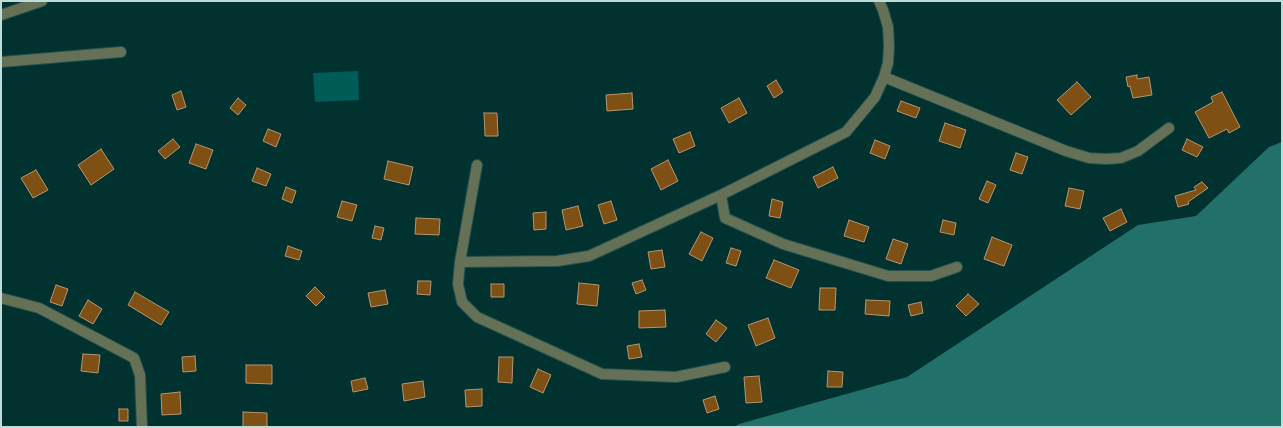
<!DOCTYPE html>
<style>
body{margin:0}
#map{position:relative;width:1283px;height:428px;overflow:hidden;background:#02322f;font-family:"DejaVu Sans",sans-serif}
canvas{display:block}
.frame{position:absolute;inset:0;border:2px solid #bfdcd8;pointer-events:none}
</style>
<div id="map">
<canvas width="1283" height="428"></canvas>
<div class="frame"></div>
</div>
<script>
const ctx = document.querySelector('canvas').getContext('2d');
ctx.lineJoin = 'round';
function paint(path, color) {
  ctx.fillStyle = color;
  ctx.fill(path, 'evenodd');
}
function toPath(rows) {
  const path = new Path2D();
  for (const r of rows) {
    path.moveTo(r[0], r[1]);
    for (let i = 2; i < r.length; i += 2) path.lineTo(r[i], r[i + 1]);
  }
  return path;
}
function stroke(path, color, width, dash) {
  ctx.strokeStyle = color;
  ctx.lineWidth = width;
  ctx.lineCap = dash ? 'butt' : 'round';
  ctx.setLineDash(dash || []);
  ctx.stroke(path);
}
paint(toPath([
 [358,71,359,100,315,102,313,73]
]), '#005c56');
paint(toPath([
 [1282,142,1282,427,734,427,739,424,907,377,1138,225,1196,216,1269,147]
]), '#21716a');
const building = toPath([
 [1137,75,1137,79,1149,77,1152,95,1133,98,1130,86,1128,87,1126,77,1137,75],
 [776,80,783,92,774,98,767,86,776,80],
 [1077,82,1091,97,1071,115,1057,100,1077,82],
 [181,91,186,107,177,110,172,95,181,91],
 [1222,92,1240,127,1229,133,1227,129,1209,138,1195,112,1213,102,1211,97,1222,92],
 [632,93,633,109,607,111,606,95,632,93],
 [238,98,246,105,238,115,230,108,238,98],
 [739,98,747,113,729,123,721,108,739,98],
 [901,101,920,108,916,118,897,111,901,101],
 [484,113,497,113,498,136,485,136,484,113],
 [945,123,966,130,960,148,939,141,945,123],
 [268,129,281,134,276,147,263,141,268,129],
 [690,132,695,146,679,153,673,139,690,132],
 [173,139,180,147,165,159,158,151,173,139],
 [1187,139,1203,147,1197,157,1182,150,1187,139],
 [875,140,890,146,885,159,870,153,875,140],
 [196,144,213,150,206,169,189,163,196,144],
 [101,149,114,169,91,185,78,165,101,149],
 [1016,153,1028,157,1022,174,1010,170,1016,153],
 [668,160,678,181,661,190,651,169,668,160],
 [388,161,413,167,409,185,384,179,388,161],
 [833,167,838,178,818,188,813,177,833,167],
 [257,168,271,174,266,186,252,181,257,168],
 [36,170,48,190,33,198,21,178,36,170],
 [987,181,996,185,988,203,979,199,987,181],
 [1202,182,1208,188,1188,202,1189,204,1178,207,1175,196,1196,190,1194,187,1202,182],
 [286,187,296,191,292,203,282,199,286,187],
 [1069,188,1084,191,1080,209,1065,206,1069,188],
 [772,199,783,202,780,218,769,216,772,199],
 [342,201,357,205,352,221,337,217,342,201],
 [611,201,617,220,604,224,598,205,611,201],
 [578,206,583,226,566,230,562,210,578,206],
 [1121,209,1127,222,1110,231,1103,218,1121,209],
 [546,212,546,229,534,230,533,213,546,212],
 [416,218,440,219,439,235,415,234,416,218],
 [849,220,869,227,864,242,844,236,849,220],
 [943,220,956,223,954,235,940,232,943,220],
 [375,226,384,228,381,240,372,238,375,226],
 [701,232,713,238,702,261,689,254,701,232],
 [992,237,1012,245,1004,266,984,259,992,237],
 [893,239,908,244,901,264,886,259,893,239],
 [288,246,302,251,299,260,285,256,288,246],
 [731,248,741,251,736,266,726,263,731,248],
 [662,250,665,267,651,269,648,252,662,250],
 [774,260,799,270,791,288,766,278,774,260],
 [642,280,646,290,636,294,632,283,642,280],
 [418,281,431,281,430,295,417,294,418,281],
 [579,283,599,285,597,306,577,304,579,283],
 [491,284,504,284,504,297,491,297,491,284],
 [56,285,68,289,62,306,50,302,56,285],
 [315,287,325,297,316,306,306,296,315,287],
 [820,288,836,288,835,310,819,310,820,288],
 [385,290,388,304,371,307,368,293,385,290],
 [135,292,169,312,161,325,128,305,135,292],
 [968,294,979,304,966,316,956,306,968,294],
 [88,300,102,309,93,324,79,316,88,300],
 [866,300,890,301,889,316,865,314,866,300],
 [921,302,923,313,911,316,908,305,921,302],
 [665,310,666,327,639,328,639,311,665,310],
 [768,318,775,338,756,346,748,325,768,318],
 [716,320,727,328,716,342,706,334,716,320],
 [639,344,642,357,629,359,627,346,639,344],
 [83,354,100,355,98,373,81,371,83,354],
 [195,356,196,371,183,372,182,357,195,356],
 [499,357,513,357,512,383,498,382,499,357],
 [246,365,272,365,272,384,246,383,246,365],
 [538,369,551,375,543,393,530,387,538,369],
 [828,371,843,372,842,387,827,387,828,371],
 [759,376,762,402,746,403,744,377,759,376],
 [365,378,368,389,353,392,351,381,365,378],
 [423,381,425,397,404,401,402,384,423,381],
 [482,389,482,406,466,407,465,390,482,389],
 [180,392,181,414,162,415,161,394,180,392],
 [715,396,719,409,707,413,703,400,715,396],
 [119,409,128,409,128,421,119,421,119,409],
 [243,412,267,413,267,427,243,427,243,412]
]);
paint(building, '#7f5014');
stroke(building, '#b69573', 1);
const minor = toPath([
 [1,15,42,1],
 [1,62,121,52],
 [884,77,1066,151,1089,158,1106,159,1121,158,1138,151,1169,128],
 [477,165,460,262,458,284,462,302,477,317,602,374,676,377,725,367],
 [721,195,725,218,783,244,888,276,931,276,957,267],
 [460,262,557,261,589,256,721,195,846,132,875,97,884,77,888,63,889,46,888,27,883,10,879,1],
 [1,298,39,308,134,358,140,375,142,427]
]);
stroke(minor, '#24514d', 12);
stroke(minor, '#657156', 10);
</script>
